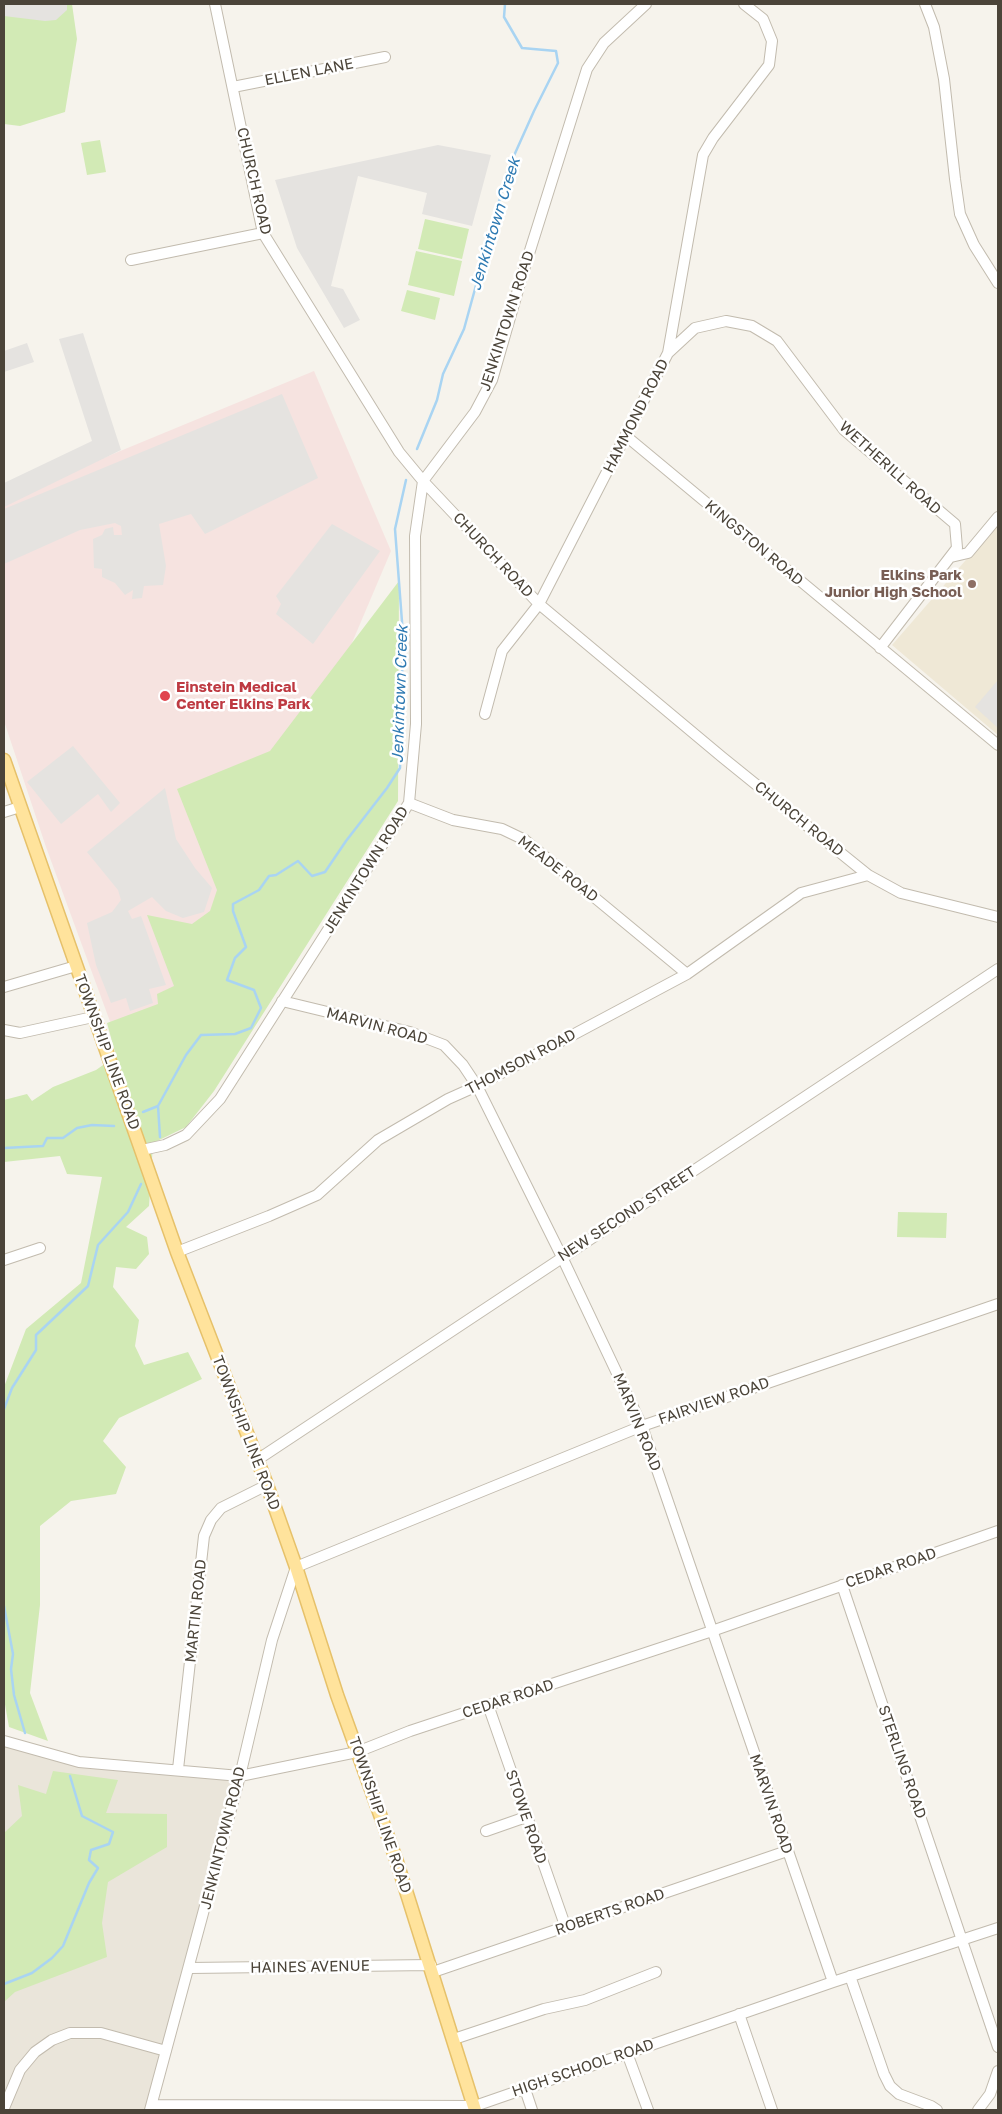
<!DOCTYPE html>
<style>
body{margin:0}
#map{position:relative;width:1002px;height:2114px;overflow:hidden;background:#f6f3ec;font-family:"Golos Text",sans-serif}
canvas{display:block}
.frame{position:absolute;inset:0;border:5px solid #4b4439;pointer-events:none}
</style>
<div id="map">
<canvas width="1002" height="2114"></canvas>
<div class="frame"></div>
</div>
<script>
const ctx = document.querySelector('canvas').getContext('2d');
ctx.lineJoin = 'round';
function paint(path, color) {
  ctx.fillStyle = color;
  ctx.fill(path, 'evenodd');
}
function toPath(rows) {
  const path = new Path2D();
  for (const r of rows) {
    path.moveTo(r[0], r[1]);
    for (let i = 2; i < r.length; i += 2) path.lineTo(r[i], r[i + 1]);
  }
  return path;
}
function stroke(path, color, width, dash) {
  ctx.strokeStyle = color;
  ctx.lineWidth = width;
  ctx.lineCap = dash ? 'butt' : 'round';
  ctx.setLineDash(dash || []);
  ctx.stroke(path);
}
function label(font, color, halo, rows, align = 'center') {
  ctx.font = font + ' "Golos Text",sans-serif';
  ctx.lineWidth = 5;
  ctx.setLineDash([]);
  ctx.textBaseline = 'middle';
  ctx.strokeStyle = halo;
  ctx.fillStyle = color;
  for (const [text, x, y, turn = 0] of rows) {
    ctx.save();
    ctx.translate(x, y);
    ctx.rotate((+turn || 0) * Math.PI / 180);
    ctx.textAlign = isNaN(turn) ? turn : align;
    if (halo) ctx.strokeText(text, 0, 0);
    ctx.fillText(text, 0, 0);
    ctx.restore();
  }
}
paint(toPath([
 [4,1741,60,1758,240,1776,147,2110,4,2110]
]), '#eae5da');
paint(toPath([
 [998,523,998,735,892,645]
]), '#efe8d6');
paint(toPath([
 [314,371,391,551,340,671,172,1003,119,1046,46,847,4,721,4,499]
]), '#f6e3e0');
paint(toPath([
 [4,4,72,4,77,39,65,112,20,126,4,124],
 [100,140,106,172,87,175,81,143],
 [425,219,469,229,462,259,418,249],
 [416,251,462,261,454,296,408,285],
 [407,290,440,298,435,320,401,311],
 [399,581,398,801,214,1091,186,1127,153,1143,149,1206,126,1227,147,1237,149,1254,136,1269,116,1267,113,1287,139,1320,135,1346,144,1365,188,1352,202,1379,119,1418,103,1441,126,1467,116,1494,71,1501,40,1526,40,1605,30,1693,48,1741,9,1727,4,1699,4,1387,26,1329,81,1283,102,1177,67,1174,60,1156,4,1162,4,1100,27,1094,32,1101,53,1087,96,1070,116,1056,107,1023,158,1004,157,994,174,986,147,915,192,924,210,911,217,890,177,789,270,751],
 [898,1212,947,1213,946,1238,897,1237],
 [53,1771,118,1780,106,1813,167,1814,167,1847,108,1882,102,1923,107,1957,15,1992,4,2002,4,1833,22,1816,18,1785,46,1794]
]), '#d2eab5');
paint(toPath([
 [4,4,67,4,67,10,56,20,45,21,4,16],
 [438,145,491,155,472,226,422,214,427,193,358,176,331,286,343,289,360,320,344,328,297,248,275,180],
 [83,333,121,450,4,507,4,483,92,441,59,339],
 [27,343,34,362,4,372,4,351],
 [282,394,318,478,205,534,191,514,159,524,166,566,163,585,144,586,142,598,132,599,133,590,125,595,115,583,102,577,102,569,94,568,93,539,102,535,105,529,113,527,114,535,122,535,121,526,115,523,80,530,4,564,4,509],
 [332,524,380,551,313,644,276,614,281,604,276,596],
 [998,680,998,728,975,707],
 [73,746,120,803,111,812,98,794,61,824,27,782],
 [165,788,176,839,195,868,212,888,204,912,183,918,166,911,152,897,128,911,132,919,141,916,166,985,149,989,153,1003,130,1011,126,998,111,1003,96,965,87,923,112,912,121,900,118,890,87,852]
]), '#e5e3e0');
stroke(toPath([
 [417,449,437,400,443,374,464,329,508,169,534,111,558,63,556,51,522,48,504,17,505,4],
 [143,1112,158,1106],
 [160,1137,158,1106,186,1055,201,1035,235,1034,251,1028,261,1008,254,990,227,980,235,958,246,947,233,911,233,904,259,890,269,876,276,875,298,861,312,876,325,872,346,841,387,788,400,768,403,635,395,529,406,480],
 [4,1148,43,1146,47,1138,63,1138,77,1128,92,1125,114,1126],
 [4,1409,12,1388,36,1350,36,1335,88,1286,98,1245,128,1212,141,1184],
 [4,1606,13,1654,11,1669,14,1695,25,1733],
 [4,1984,32,1973,52,1958,63,1946,89,1883,98,1868,89,1860,91,1850,109,1844,113,1832,82,1816,70,1776]
]), '#a9d4f2', 2.5);
const minor = toPath([
 [215,4,263,233,399,452,423,481,539,604,722,757,868,875,901,893,998,917],
 [925,4,934,27,944,79,955,179,960,214,974,245,998,283],
 [233,87,385,57],
 [131,260,263,233],
 [668,353,695,328,726,321,752,326,777,341,844,430,955,524,957,548,880,648],
 [626,436,998,745],
 [951,557,968,553,998,517],
 [485,714,502,651,539,604,668,353,703,155,713,138,769,65,772,41,763,19,744,4],
 [409,803,453,820,502,829,525,840,687,974],
 [4,812,20,807],
 [4,987,76,966],
 [282,1001,410,1032,444,1045,463,1065,477,1086,562,1257,642,1426,833,1982],
 [4,1030,20,1033,93,1017],
 [142,1150,165,1145,186,1135,220,1099,409,803,416,724,415,536,423,481,475,412,492,380,522,276,587,69,604,43,646,4],
 [177,1252,269,1216,317,1195,378,1140,448,1099,477,1086,687,974,801,893,868,875],
 [4,1260,40,1248],
 [257,1460,998,969],
 [842,1585,998,2047],
 [488,1705,566,1928],
 [4,1741,79,1762,240,1776,357,1752,410,1731,712,1631,998,1531],
 [178,1769,204,1536,211,1520,221,1508,267,1485],
 [486,1831,526,1817],
 [190,1968,431,1965],
 [433,1972,787,1851],
 [850,1976,884,2074,890,2086,899,2094,931,2106,937,2110],
 [739,2014,772,2110],
 [454,2039,544,2009,585,2000,656,1972],
 [627,2053,648,2110],
 [525,2089,532,2110],
 [152,2105,475,2106,833,1982,998,1928],
 [4,2108,20,2070,35,2052,52,2040,70,2033,101,2033,166,2051],
 [150,2110,240,1776,272,1640,296,1567,642,1426,998,1304],
 [978,2110,990,2094,998,2071]
]);
const major = toPath([
 [4,760,177,1252,267,1485,296,1567,337,1695,396,1859,475,2110]
]);
stroke(minor, '#c2bbae', 12);
stroke(major, '#e6c16a', 15);
stroke(minor, '#fff', 10);
stroke(major, '#ffe39c', 12);
for (const [x, y, r, color] of [
 [972,584,5,"#8d6e63"],
 [165,696,6,"#e0444e"]
]) {
  const dot = new Path2D();
  dot.arc(x, y, r, 0, 2 * Math.PI);
  ctx.fillStyle = color;
  ctx.fill(dot);
  stroke(dot, '#fff', 2);
}
label('15px', '#4b4439', '#fff', [
 ["ELLEN LANE",309,72,-11],
 ["CHURCH ROAD",254,181,77],
 ["JENKINTOWN ROAD",507,321,-72],
 ["HAMMOND ROAD",636,416,-63],
 ["WETHERILL ROAD",890,468,42],
 ["KINGSTON ROAD",754,543,40],
 ["CHURCH ROAD",493,555,47],
 ["CHURCH ROAD",799,819,39],
 ["MEADE ROAD",558,869,38],
 ["JENKINTOWN ROAD",366,870,-58],
 ["MARVIN ROAD",377,1026,15],
 ["TOWNSHIP LINE ROAD",107,1052,70],
 ["THOMSON ROAD",521,1062,-28],
 ["NEW SECOND STREET",627,1214,-33],
 ["FAIRVIEW ROAD",714,1401,-19],
 ["MARVIN ROAD",637,1422,68],
 ["TOWNSHIP LINE ROAD",246,1433,69],
 ["CEDAR ROAD",891,1568,-19],
 ["MARTIN ROAD",196,1611,-84],
 ["CEDAR ROAD",508,1699,-18],
 ["STERLING ROAD",902,1762,71],
 ["MARVIN ROAD",771,1804,71],
 ["TOWNSHIP LINE ROAD",380,1815,71],
 ["STOWE ROAD",526,1817,71],
 ["JENKINTOWN ROAD",223,1838,-76],
 ["ROBERTS ROAD",610,1912,-19],
 ["HAINES AVENUE",310,1967,-1],
 ["HIGH SCHOOL ROAD",583,2068,-19]
]);
label('bold 15px', '#785e54', '#fff', [
 ["Elkins Park",962,575],
 ["Junior High School",962,592]
], 'right');
label('bold 15px', '#be3a42', '#fff', [
 ["Einstein Medical",176,687],
 ["Center Elkins Park",176,704]
], 'left');
label('italic 16px', '#2e7ab2', '#fff', [
 ["Jenkintown Creek",495,224,-73],
 ["Jenkintown Creek",400,694,-88]
]);
</script>
